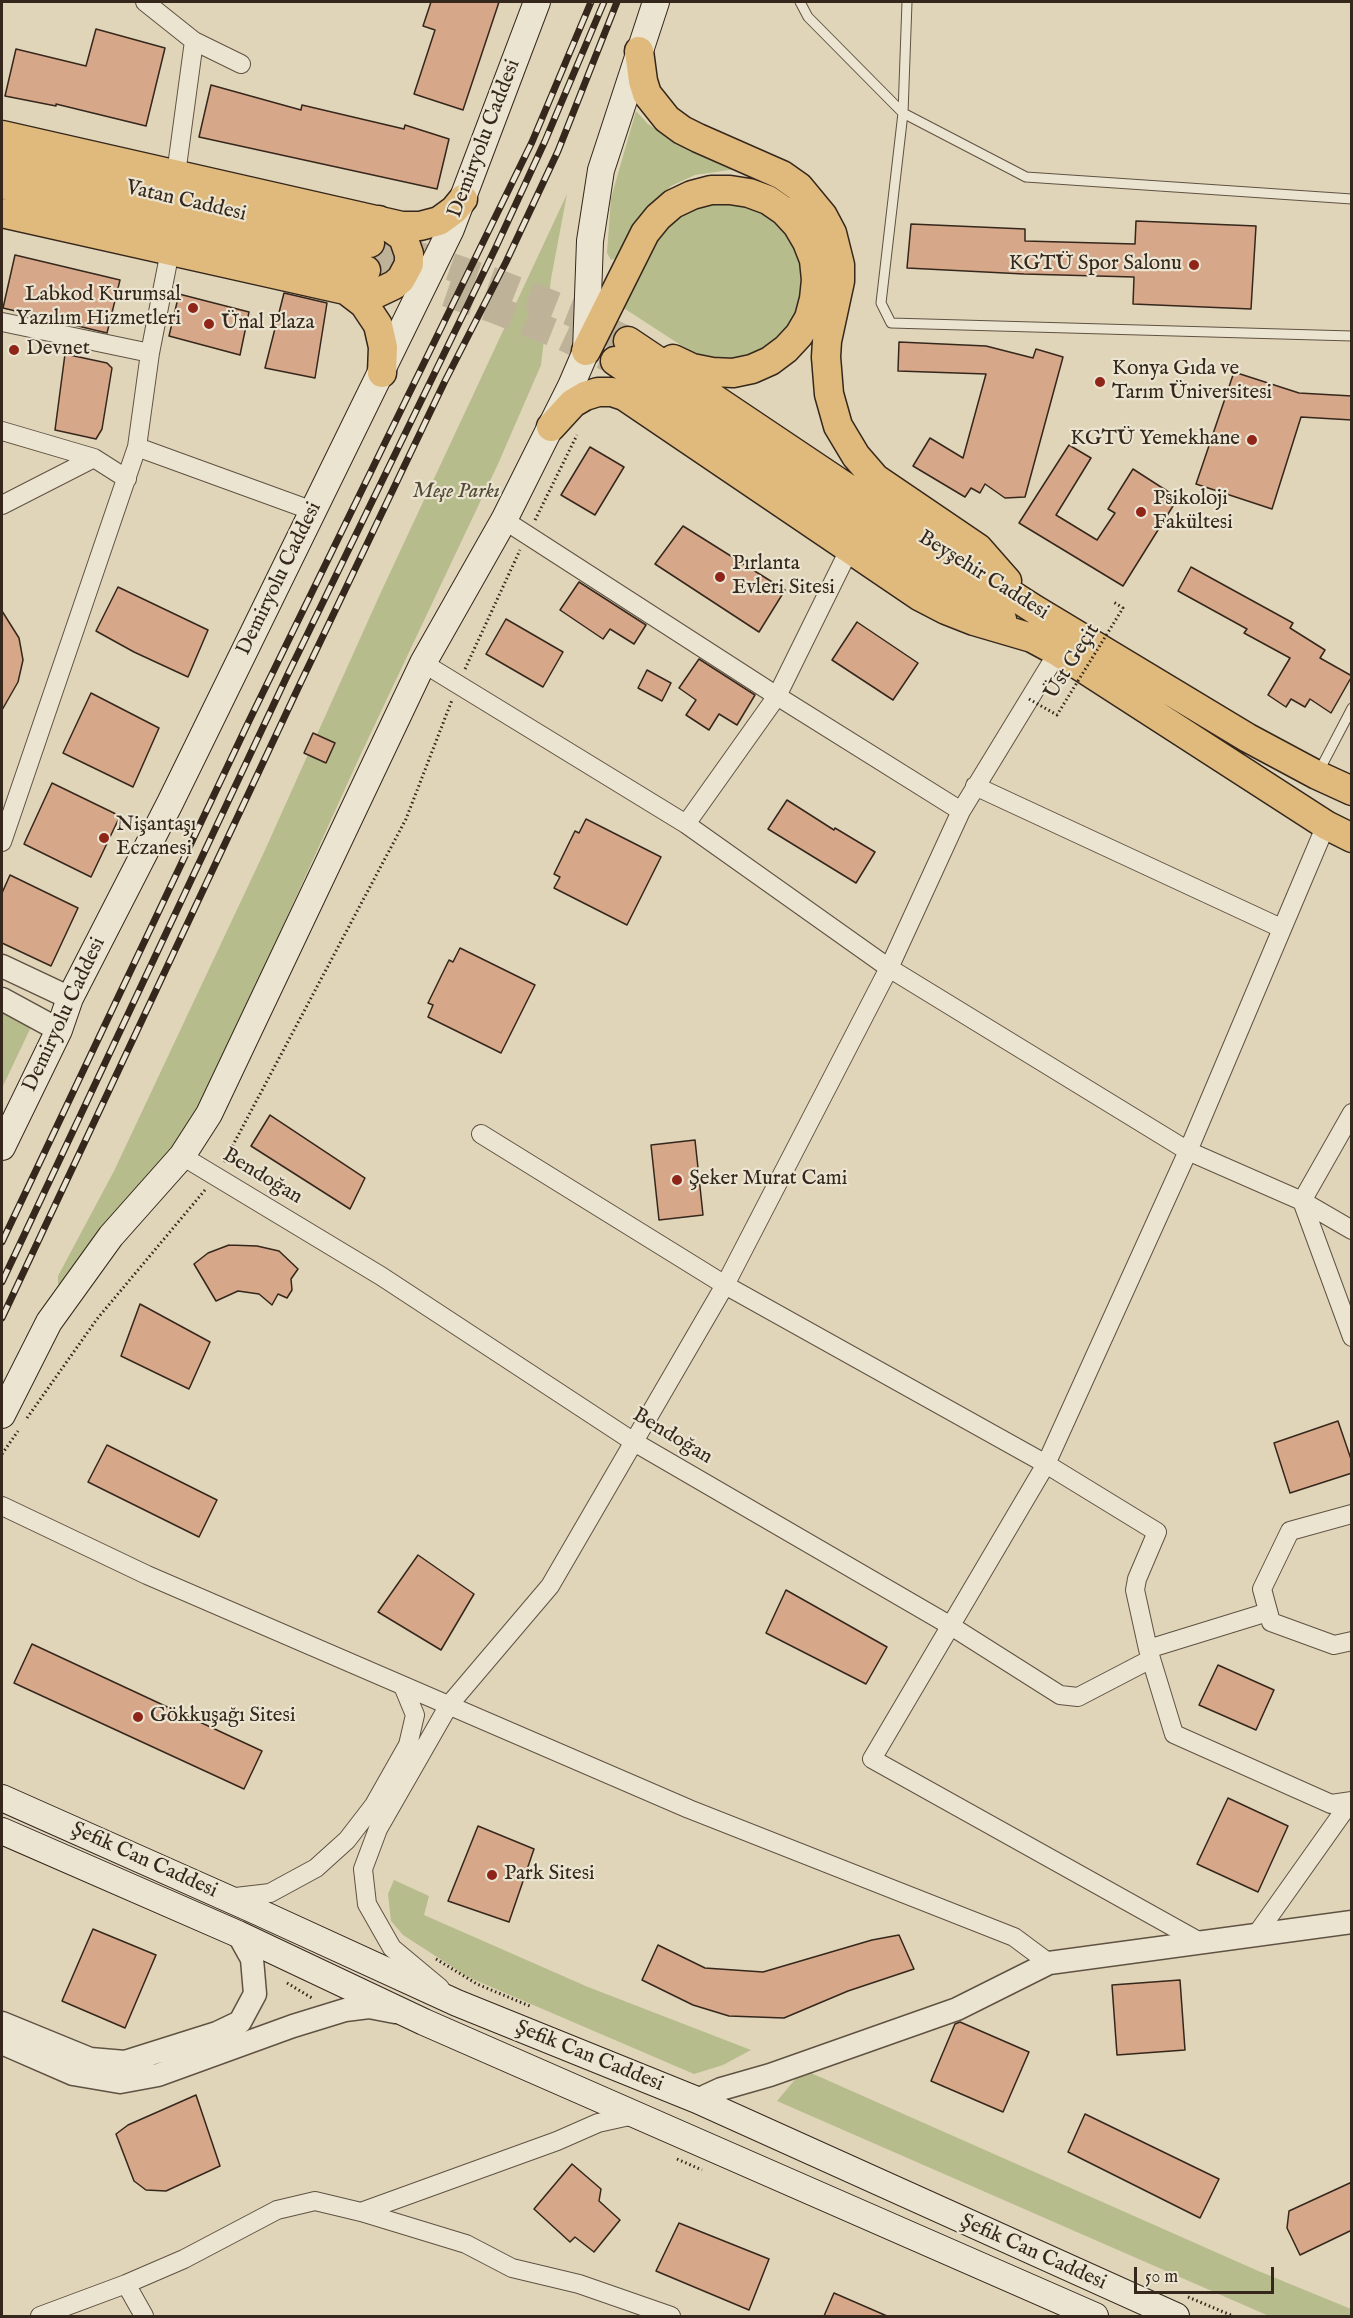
<!DOCTYPE html>
<meta charset="utf-8">
<style>
body{margin:0}
#map{position:relative;width:1353px;height:2318px;overflow:hidden;background:#e0d5b8;font-family:"IM FELL English",serif}
canvas{display:block}
.frame{position:absolute;inset:0;border:3px solid #35271c;pointer-events:none}
.scale{position:absolute;left:1134px;top:2267px;width:140px;height:27px;box-sizing:border-box;border:3px solid #35271c;border-top:0;padding-left:8px;font-size:18px;line-height:21px;white-space:nowrap;color:#35271c;-webkit-text-stroke:4px #ebe4d1;paint-order:stroke}
</style>
<div id="map">
<canvas width="1353" height="2318"></canvas>
<div class="frame"></div>
<div class="scale">50 m</div>
</div>
<script>
const ctx = document.querySelector('canvas').getContext('2d');
ctx.lineJoin = 'round';
function paint(path, color) {
  ctx.fillStyle = color;
  ctx.fill(path, 'evenodd');
}
function toPath(rows) {
  const path = new Path2D();
  for (const r of rows) {
    path.moveTo(r[0], r[1]);
    for (let i = 2; i < r.length; i += 2) path.lineTo(r[i], r[i + 1]);
  }
  return path;
}
function stroke(path, color, width, dash) {
  ctx.strokeStyle = color;
  ctx.lineWidth = width;
  ctx.lineCap = dash ? 'butt' : 'round';
  ctx.setLineDash(dash || []);
  ctx.stroke(path);
}
function label(font, color, halo, rows, align = 'center') {
  ctx.font = font + ' "IM FELL English",serif';
  ctx.lineWidth = 4.5;
  ctx.setLineDash([]);
  ctx.textBaseline = 'middle';
  ctx.strokeStyle = halo;
  ctx.fillStyle = color;
  for (const [text, x, y, turn = 0] of rows) {
    ctx.save();
    ctx.translate(x, y);
    ctx.rotate((+turn || 0) * Math.PI / 180);
    ctx.textAlign = isNaN(turn) ? turn : align;
    if (halo) ctx.strokeText(text, 0, 0);
    ctx.fillText(text, 0, 0);
    ctx.restore();
  }
}
paint(toPath([
 [636,111,648,124,678,143,736,169,695,175,671,186,638,218,616,258,611,260,607,253,611,198],
 [567,194,551,279,541,365,498,464,359,758,203,1102,161,1164,61,1285,58,1284,58,1276,114,1171,265,850,381,592],
 [736,195,797,237,807,297,788,333,762,354,728,361,693,353,622,307,661,227,697,199],
 [2,1011,32,1025,2,1088],
 [394,1880,429,1896,424,1915,588,1987,751,2050,723,2065,694,2074,468,1977,403,1935,391,1921,388,1894],
 [811,2073,1256,2270,1351,2309,1351,2316,1269,2316,777,2101,798,2076]
]), '#b6bc8c');
const building = toPath([
 [431,2,499,2,463,110,414,94,435,30,423,26,431,2],
 [96,29,165,48,146,126,56,104,56,106,5,96,16,49,86,66,96,29],
 [211,85,301,110,302,105,404,129,405,125,449,139,437,189,199,137,211,85],
 [1136,221,1256,226,1251,309,1133,304,1134,277,1024,274,907,268,911,224,1025,229,1025,241,1135,244,1136,221],
 [15,255,120,280,107,333,3,308,15,255],
 [284,293,327,303,315,378,265,368,284,293],
 [179,294,249,312,240,355,169,336,179,294],
 [899,342,986,346,1033,358,1036,349,1063,357,1025,497,1005,498,985,484,980,493,971,488,965,497,913,466,930,438,963,458,986,374,898,371,899,342],
 [65,354,107,363,112,368,102,429,96,439,55,430,65,354],
 [1234,372,1299,393,1352,396,1352,420,1301,417,1272,509,1196,484,1234,372],
 [1069,445,1091,458,1056,515,1097,540,1115,513,1108,509,1133,469,1178,498,1123,586,1019,523,1069,445],
 [590,447,624,467,595,515,561,495,590,447],
 [683,526,785,590,759,632,655,564,683,526],
 [1191,567,1293,623,1290,628,1325,650,1320,658,1352,676,1331,713,1310,699,1305,707,1291,699,1286,707,1268,695,1290,658,1244,633,1247,629,1178,591,1191,567],
 [579,582,646,625,634,644,610,629,603,639,560,610,579,582],
 [118,587,208,630,188,677,134,652,96,631,118,587],
 [2,611,19,638,23,660,18,682,2,710,2,611],
 [506,619,563,652,543,687,486,654,506,619],
 [857,622,918,663,893,700,832,660,857,622],
 [699,659,755,695,737,725,719,714,709,730,686,715,696,700,679,688,699,659],
 [647,670,671,683,662,701,638,688,647,670],
 [91,693,159,728,133,787,63,753,91,693],
 [313,733,335,743,326,763,304,753,313,733],
 [52,783,120,816,91,877,24,844,52,783],
 [787,800,834,830,835,828,875,852,856,883,768,829,787,800],
 [586,819,661,857,627,925,554,888,560,877,554,874,575,831,579,833,586,819],
 [10,875,78,908,51,966,2,943,2,893,10,875],
 [460,948,535,985,501,1053,428,1017,433,1005,428,1003,449,960,453,962,460,948],
 [270,1115,365,1178,350,1209,251,1146,270,1115],
 [695,1140,703,1215,659,1220,651,1145,695,1140],
 [229,1245,257,1246,279,1251,298,1269,291,1279,292,1290,287,1298,278,1294,272,1305,259,1294,238,1291,216,1301,194,1264,208,1253,229,1245],
 [140,1304,210,1342,189,1389,121,1356,140,1304],
 [1338,1421,1352,1462,1352,1473,1290,1493,1274,1443,1338,1421],
 [107,1445,217,1500,199,1537,88,1482,107,1445],
 [418,1555,474,1594,441,1650,378,1612,418,1555],
 [786,1590,887,1647,866,1684,766,1633,786,1590],
 [32,1644,262,1751,244,1789,14,1683,32,1644],
 [1218,1665,1274,1690,1256,1730,1199,1705,1218,1665],
 [1228,1798,1288,1826,1258,1892,1197,1864,1228,1798],
 [478,1826,534,1849,509,1922,448,1901,478,1826],
 [93,1929,156,1955,125,2028,62,2001,93,1929],
 [899,1935,914,1969,848,1991,784,2018,729,2016,693,2005,642,1980,658,1945,705,1968,763,1972,872,1940,899,1935],
 [1180,1980,1185,2050,1117,2055,1112,1985,1180,1980],
 [960,2022,1029,2052,1003,2112,931,2081,955,2024,960,2022],
 [196,2095,220,2166,166,2191,146,2190,134,2181,116,2134,128,2125,196,2095],
 [1085,2114,1219,2179,1200,2218,1068,2152,1085,2114],
 [572,2164,601,2189,599,2201,620,2220,594,2252,575,2237,570,2242,534,2209,572,2164],
 [1352,2182,1352,2230,1300,2255,1287,2228,1289,2211,1352,2182],
 [679,2223,769,2259,749,2310,656,2271,679,2223],
 [834,2293,887,2316,824,2316,834,2293]
]);
paint(building, '#d7a78a');
stroke(building, '#35271c', 1.5);
stroke(toPath([
 [370,243,426,258,500,284,571,312,628,341],
 [366,270,418,283,491,308,562,336,609,358]
]), '#beb299', 28, [28, 14]);
const service = toPath([
 [800,2,808,17,903,113,1026,177,1352,199],
 [907,2,903,113,881,303,891,323,1352,336],
 [1318,773,1352,708]
]);
const minor = toPath([
 [145,2,194,41,241,64],
 [176,174,194,41],
 [2,322,150,353],
 [2,431,94,458,127,479],
 [137,447,313,511],
 [2,505,94,458],
 [504,520,777,696,961,811],
 [423,663,686,824,889,968,1188,1151,1302,1201,1352,1230],
 [975,786,1281,928],
 [686,824,777,696,849,550],
 [2,842,137,447,150,353,170,251],
 [1352,1113,1302,1201,1352,1337],
 [481,1134,725,1285,1046,1464,1157,1532,1137,1579,1135,1590,1148,1649,1174,1734,1331,1804,1352,1801],
 [182,1156,381,1276,634,1442,951,1626,1060,1695,1078,1697,1151,1659],
 [2,1506,147,1575,689,1809,1014,1937,1049,1963],
 [1352,1514,1290,1531,1262,1589,1271,1622,1334,1645,1352,1641],
 [1148,1649,1268,1612],
 [227,1898,270,1893,316,1868,347,1840,374,1805,408,1745,415,1715,403,1686],
 [1256,1935,1351,1801],
 [1202,1943,872,1759,1046,1464,1188,1151,1326,825],
 [440,1988,392,1948,367,1904,363,1869,378,1829,449,1705,550,1586,725,1285,889,968,961,811,1058,652],
 [361,2212,466,2244,512,2268,579,2284,671,2316],
 [126,2284,144,2316],
 [40,2316,126,2284,184,2259,277,2210,315,2201,361,2212,557,2141,598,2123,634,2115]
]);
const tertiary = toPath([
 [2,966,70,998],
 [2,999,59,1030],
 [2,2023,90,2059,125,2062,217,2033,240,2022,255,1994,252,1959,238,1934],
 [2,2043,73,2074,120,2082,158,2075,293,2026,345,2010,369,2007,395,2012],
 [697,2100,721,2089,770,2075,957,2009,1049,1963,1352,1922]
]);
const secondary = toPath([
 [2,1147,59,1030,70,998,170,803,451,229,537,2],
 [2,1415,49,1322,111,1236,182,1156,209,1114,423,663,504,520,571,386,586,351,590,241,601,170,656,2],
 [2,1798,254,1910,457,2003,697,2100,1176,2316],
 [2,1831,238,1934,424,2022,1095,2316]
]);
const primary = toPath([
 [639,51,643,81,647,94,667,119,682,130,698,138,782,175,799,187,823,216,832,233,840,265,840,281,827,341,826,357,829,394,838,426,856,456,875,478,978,548,1007,581],
 [2,135,402,226,420,226,439,221,454,210,463,199],
 [2,161,370,243],
 [2,184,366,270],
 [2,213,363,294,375,294,394,285,401,279,409,264,409,254,403,237,379,220],
 [347,291,364,304,378,325,383,347,382,373],
 [628,341,877,508,1034,609,1248,738,1317,775,1352,791],
 [586,351,645,233,658,217,673,204,692,195,711,190,730,190,749,193,768,200,784,211,797,225,807,242,814,260,816,280,814,299,809,318,799,335,786,349,770,361,752,369,733,373,712,372,692,368,673,359],
 [615,361,859,528,1002,619],
 [551,427,573,403,585,396,598,392,612,392,624,396,919,596,946,610,974,621,1032,638,1058,652,1326,825,1352,838]
]);
stroke(service, '#605243', 11);
stroke(minor, '#605243', 20);
stroke(tertiary, '#605243', 25);
stroke(secondary, '#35271c', 28);
stroke(primary, '#35271c', 31);
stroke(toPath([
 [535,520,577,435],
 [465,669,520,550],
 [224,1162,406,819,452,700],
 [27,1418,97,1319,205,1190],
 [2,1454,18,1431],
 [436,1959,477,1984,532,2007],
 [287,1983,312,1998],
 [677,2159,702,2170],
 [1188,2297,1233,2316]
]), '#35271c', 3, [1.5, 3]);
stroke(service, '#ebe4d1', 9);
stroke(minor, '#ebe4d1', 18);
stroke(tertiary, '#ebe4d1', 22);
stroke(secondary, '#ebe4d1', 26);
stroke(primary, '#e0ba7c', 28);
const rail = toPath([
 [2,1242,249,721,532,142,591,2],
 [2,1282,288,674,496,247,545,141,604,2],
 [2,1318,300,684,445,381,506,262,558,151,617,2]
]);
stroke(rail, '#35271c', 7);
stroke(rail, '#ebe4d1', 4.5, [14]);
stroke(toPath([
 [1029,699,1057,715,1123,608,1112,601]
]), '#35271c', 3, [1.5, 3]);
for (const [x, y, r, color] of [
 [1194,265,6,"#8f2418"],
 [193,308,6,"#8f2418"],
 [209,324,6,"#8f2418"],
 [14,350,6,"#8f2418"],
 [1100,382,6,"#8f2418"],
 [1252,440,6,"#8f2418"],
 [1141,512,6,"#8f2418"],
 [720,577,6,"#8f2418"],
 [104,838,6,"#8f2418"],
 [677,1180,6,"#8f2418"],
 [138,1717,6,"#8f2418"],
 [492,1875,6,"#8f2418"]
]) {
  const dot = new Path2D();
  dot.arc(x, y, r, 0, 2 * Math.PI);
  ctx.fillStyle = color;
  ctx.fill(dot);
  stroke(dot, '#ebe4d1', 2);
}
label('21px', '#35271c', '#ebe4d1', [
 ["Demiryolu Caddesi",485,139,-69],
 ["Vatan Caddesi",186,202,13],
 ["Beyşehir Caddesi",983,576,32],
 ["Demiryolu Caddesi",280,579,-64],
 ["Üst Geçit",1073,662,-58],
 ["Demiryolu Caddesi",65,1015,-65],
 ["Bendoğan",262,1177,31],
 ["Bendoğan",672,1437,31],
 ["Şefik Can Caddesi",144,1861,24],
 ["Şefik Can Caddesi",589,2057,22],
 ["Şefik Can Caddesi",1033,2253,24]
]);
label('21px', '#35271c', '#ebe4d1', [
 ["KGTÜ Spor Salonu",1182,265,"right"],
 ["Labkod Kurumsal",181,296,"right"],
 ["Yazılım Hizmetleri",181,320,"right"],
 ["Ünal Plaza",221,324],
 ["Devnet",26,350],
 ["Konya Gıda ve",1112,370],
 ["Tarım Üniversitesi",1112,394],
 ["KGTÜ Yemekhane",1240,440,"right"],
 ["Psikoloji",1153,500],
 ["Fakültesi",1153,524],
 ["Pırlanta",732,565],
 ["Evleri Sitesi",732,589],
 ["Nişantaşı",116,826],
 ["Eczanesi",116,850],
 ["Şeker Murat Cami",689,1180],
 ["Gökkuşağı Sitesi",150,1717],
 ["Park Sitesi",504,1875]
], 'left');
label('italic 21px', '#554c38', '#ebe4d1', [
 ["Meşe Parkı",456,493]
]);
</script>
